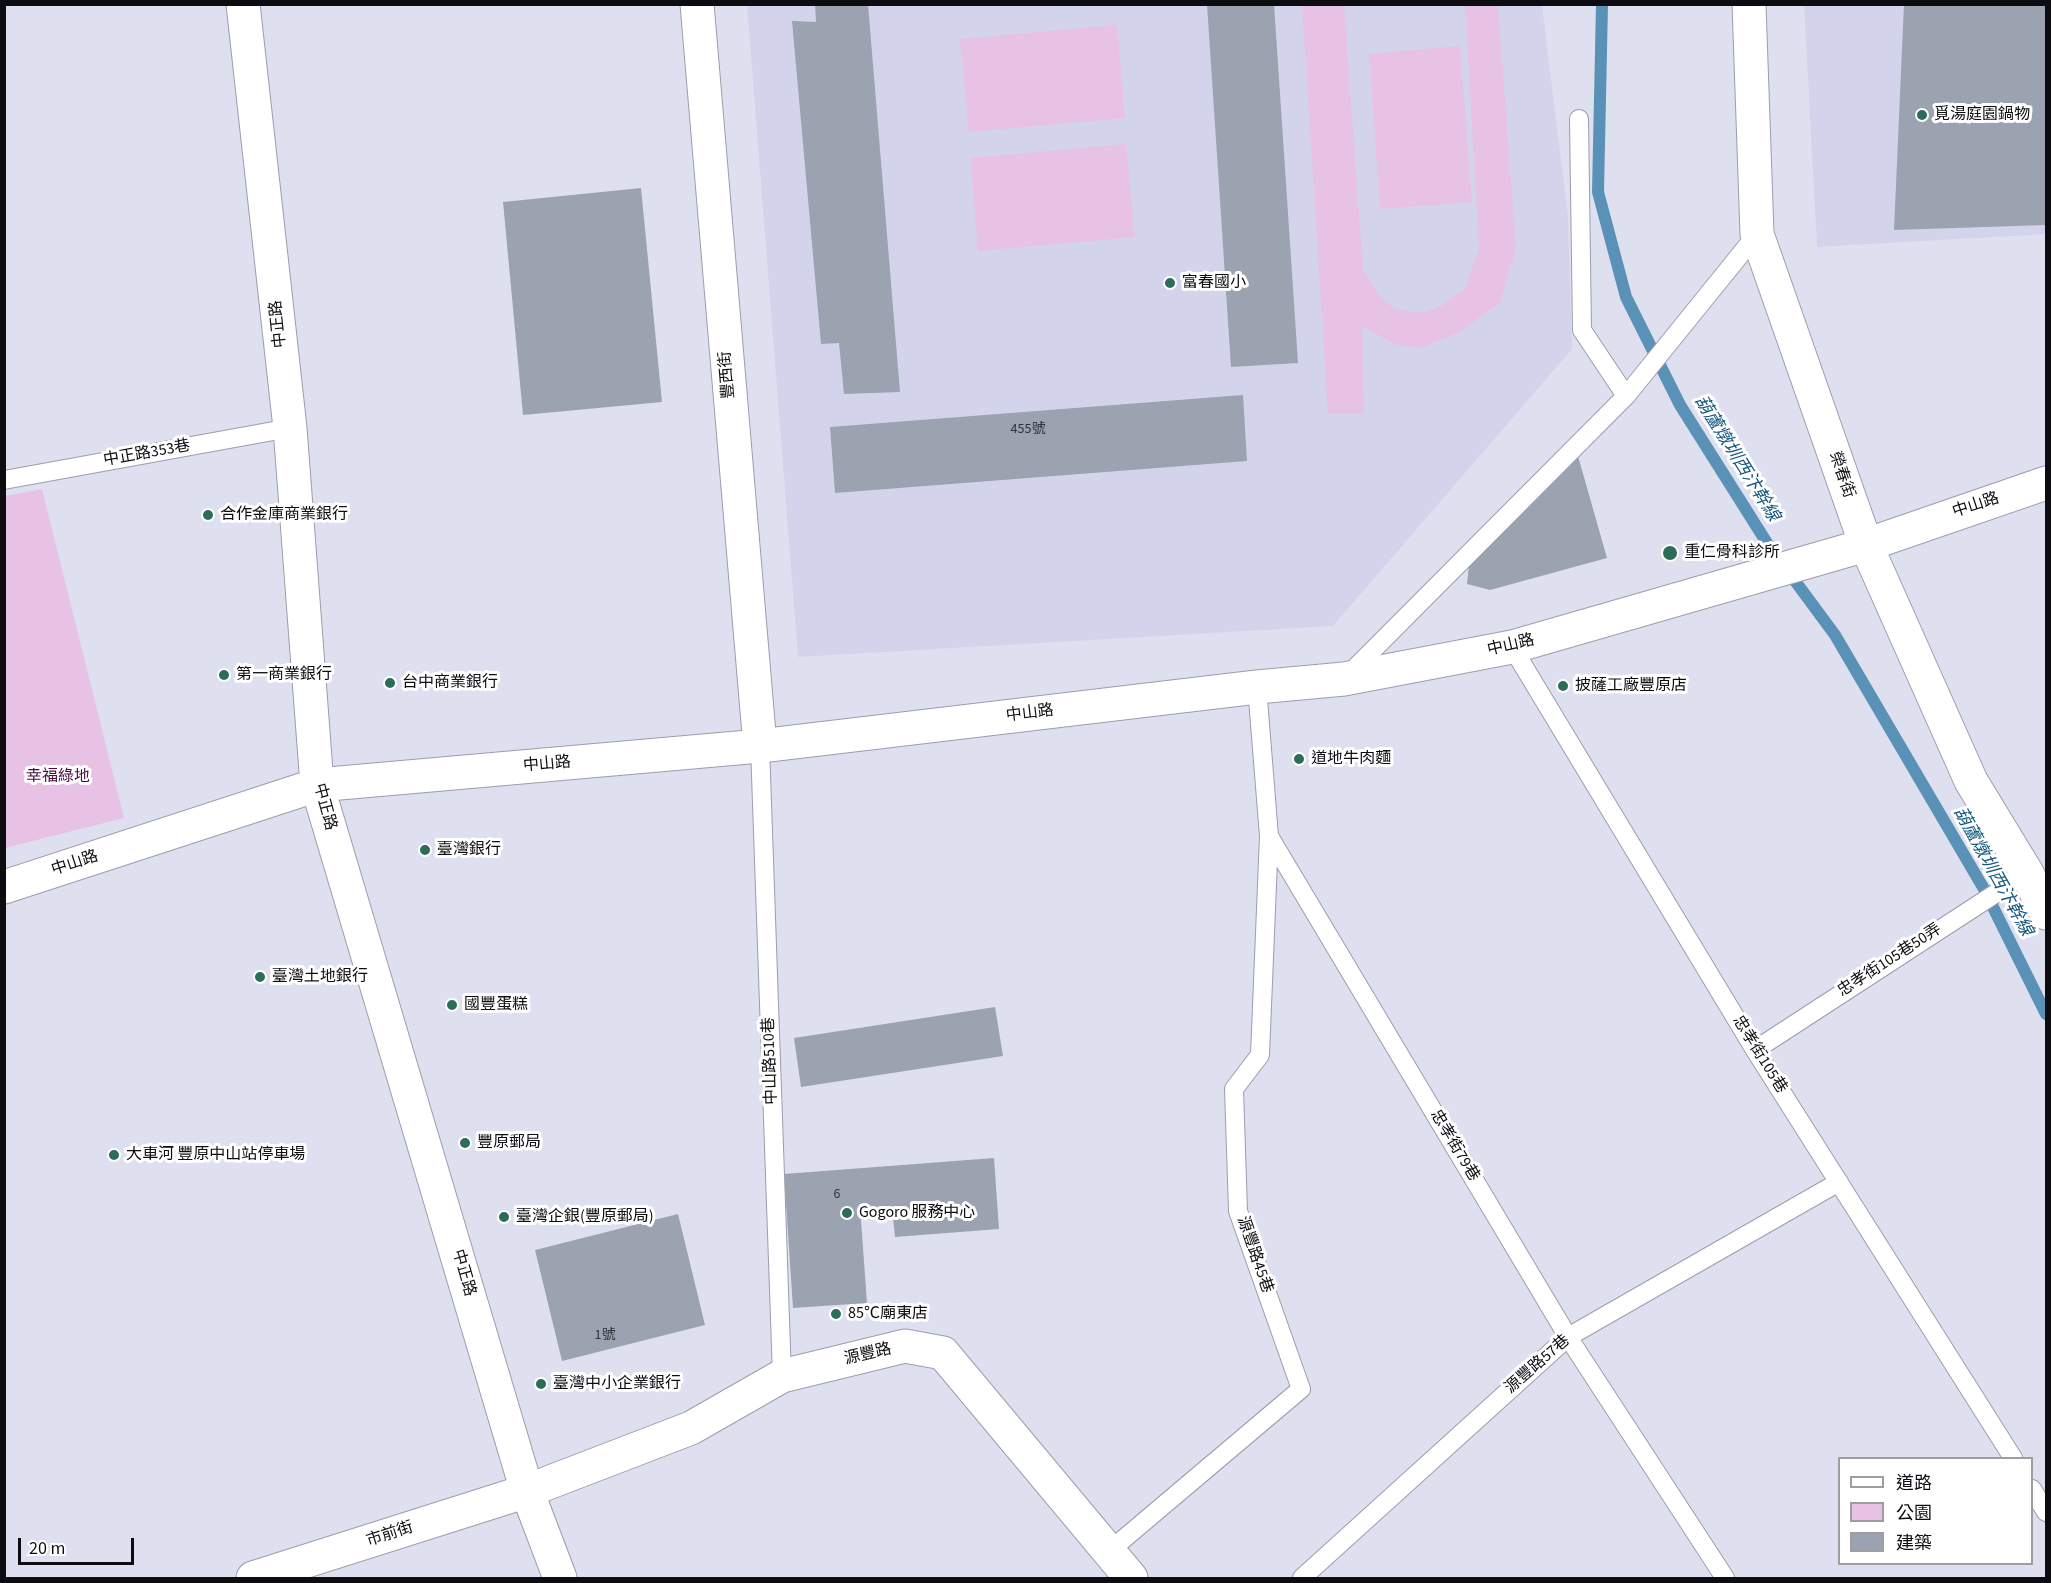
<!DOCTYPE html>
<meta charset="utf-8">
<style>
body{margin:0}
#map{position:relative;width:2051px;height:1583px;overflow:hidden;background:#dfe0ef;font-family:"Source Sans 3","Noto Sans TC",sans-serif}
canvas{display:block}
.frame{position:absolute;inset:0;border:6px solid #0c0c11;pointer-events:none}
.legend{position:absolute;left:1838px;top:1457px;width:195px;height:108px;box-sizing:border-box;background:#fff;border:2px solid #9e9ea0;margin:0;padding:8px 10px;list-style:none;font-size:18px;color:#0c0c11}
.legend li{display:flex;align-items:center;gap:12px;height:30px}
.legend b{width:30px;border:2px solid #9e9ea0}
.scale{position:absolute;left:18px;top:1538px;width:116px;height:27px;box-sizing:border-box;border:3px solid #0c0c11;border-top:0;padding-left:8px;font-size:18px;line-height:21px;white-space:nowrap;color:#0c0c11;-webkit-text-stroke:4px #fff;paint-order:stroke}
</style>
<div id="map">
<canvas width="2051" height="1583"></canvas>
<div class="frame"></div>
<ul class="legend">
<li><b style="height:8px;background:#fff"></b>道路</li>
<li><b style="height:16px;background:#e7c2e4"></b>公園</li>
<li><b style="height:16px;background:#9ba3b0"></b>建築</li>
</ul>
<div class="scale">20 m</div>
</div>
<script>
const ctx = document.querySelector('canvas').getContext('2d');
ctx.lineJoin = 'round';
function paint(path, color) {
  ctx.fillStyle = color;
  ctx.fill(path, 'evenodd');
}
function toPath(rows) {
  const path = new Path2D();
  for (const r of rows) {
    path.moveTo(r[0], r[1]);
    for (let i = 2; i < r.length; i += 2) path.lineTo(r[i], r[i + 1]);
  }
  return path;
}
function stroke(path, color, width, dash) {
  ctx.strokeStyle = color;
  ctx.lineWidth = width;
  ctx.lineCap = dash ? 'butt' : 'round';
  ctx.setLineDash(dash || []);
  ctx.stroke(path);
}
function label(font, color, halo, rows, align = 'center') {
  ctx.font = font + ' "Source Sans 3","Noto Sans TC",sans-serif';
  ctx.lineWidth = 6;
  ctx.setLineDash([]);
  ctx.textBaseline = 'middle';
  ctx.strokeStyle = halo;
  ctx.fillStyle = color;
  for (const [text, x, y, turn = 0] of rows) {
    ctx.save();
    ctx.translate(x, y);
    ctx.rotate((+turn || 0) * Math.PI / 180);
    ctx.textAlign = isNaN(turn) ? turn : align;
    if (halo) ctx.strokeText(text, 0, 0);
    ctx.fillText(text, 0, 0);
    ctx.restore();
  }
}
paint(toPath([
 [747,5,1542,5,1568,217,1572,349,1333,626,798,657],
 [1804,5,2046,5,2046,234,1817,247]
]), '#d3d4eb');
paint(toPath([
 [1302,5,1344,5,1363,270,1381,298,1395,309,1421,313,1443,305,1465,288,1479,249,1465,5,1498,5,1516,248,1500,303,1459,332,1421,348,1396,345,1362,326,1364,413,1328,414],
 [1117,25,1125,118,969,132,960,39],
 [1460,46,1472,202,1380,209,1369,54],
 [1126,144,1135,237,978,251,970,158],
 [42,489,124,818,5,848,5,496]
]), '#e7c2e4');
stroke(toPath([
 [1602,4,1598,192,1626,297,1680,405,1767,543,1835,635,1984,889,2046,1014]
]), '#5a92b7', 12);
paint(toPath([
 [815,4,868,4,900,392,844,394,839,343,821,344,792,21,816,22],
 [1207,4,1274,4,1298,363,1231,367],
 [1904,4,2046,4,2046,225,1894,230],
 [641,188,662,402,523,415,503,202],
 [1243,395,1247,461,835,493,830,427],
 [1576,449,1607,558,1490,590,1467,584,1469,565],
 [995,1007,1003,1056,801,1087,794,1038],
 [994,1158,999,1229,895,1237,893,1217,861,1220,867,1303,793,1308,784,1174],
 [678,1214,705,1325,562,1361,535,1250]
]), '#9ba3b0');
const service = toPath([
 [1579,119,1582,330,1626,396],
 [4,480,290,428],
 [1512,647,1755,1050,2013,1458],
 [1347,676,1626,396,1757,234],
 [1257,687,1269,836,1568,1337,1725,1578],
 [760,746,782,1376],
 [1755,1050,2027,873],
 [2032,1489,2046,1512],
 [1107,1553,1301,1389,1238,1211,1234,1089,1260,1055,1269,836],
 [1302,1578,1568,1337,1839,1182]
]);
const minor = toPath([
 [697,4,760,746],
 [1749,4,1757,234,1866,545,1971,781,2027,873,2046,913],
 [253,1578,527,1491,691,1428,782,1376,905,1346,943,1353,1131,1578]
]);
const tertiary = toPath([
 [243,4,290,428,317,785,527,1491,560,1578],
 [4,887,317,785,760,746,1257,687,1344,679,1512,647,1866,545,2046,483]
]);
stroke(service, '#9c9dac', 20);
stroke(minor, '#9c9dac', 35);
stroke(tertiary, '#9c9dac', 35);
stroke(service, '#fff', 18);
stroke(minor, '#fff', 33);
stroke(tertiary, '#fff', 33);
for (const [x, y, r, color] of [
 [1922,115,6,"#2d6c59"],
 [1170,283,6,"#2d6c59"],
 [208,515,6,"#2d6c59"],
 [1670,553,8,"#2d6c59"],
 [224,675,6,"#2d6c59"],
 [390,683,6,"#2d6c59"],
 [1563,686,6,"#2d6c59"],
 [1299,759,6,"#2d6c59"],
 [425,850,6,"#2d6c59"],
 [260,977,6,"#2d6c59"],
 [452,1005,6,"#2d6c59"],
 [465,1143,6,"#2d6c59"],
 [114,1155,6,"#2d6c59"],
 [847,1213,6,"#2d6c59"],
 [504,1217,6,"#2d6c59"],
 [836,1314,6,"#2d6c59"],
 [541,1384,6,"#2d6c59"]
]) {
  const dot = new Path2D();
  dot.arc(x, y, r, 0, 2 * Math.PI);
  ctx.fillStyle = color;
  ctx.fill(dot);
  stroke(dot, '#fff', 2);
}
label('14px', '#303239', null, [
 ["455號",1028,430],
 ["6",837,1195],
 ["1號",605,1336]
]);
label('16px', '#0c0c11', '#fff', [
 ["覓湯庭園鍋物",1934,115],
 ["富春國小",1182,283],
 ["合作金庫商業銀行",220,515],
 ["重仁骨科診所",1684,553],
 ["第一商業銀行",236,675],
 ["台中商業銀行",402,683],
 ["披薩工廠豐原店",1575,686],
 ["道地牛肉麵",1311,759],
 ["臺灣銀行",437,850],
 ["臺灣土地銀行",272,977],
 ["國豐蛋糕",464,1005],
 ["豐原郵局",477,1143],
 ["大車河 豐原中山站停車場",126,1155],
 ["Gogoro 服務中心",859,1213],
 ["臺灣企銀(豐原郵局)",516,1217],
 ["85℃廟東店",848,1314],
 ["臺灣中小企業銀行",553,1384]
], 'left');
label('16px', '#0c0c11', '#fff', [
 ["中正路",279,324,-96],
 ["豐西街",728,375,-95],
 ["中正路353巷",147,454,-10],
 ["榮春街",1841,475,71],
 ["中山路",1976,506,-18],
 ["中山路",1511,646,-13],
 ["中山路",1030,714,-7],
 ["中山路",547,765,-5],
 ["中正路",324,807,75],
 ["中山路",75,864,-18],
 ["忠孝街105巷50弄",1890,961,-33],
 ["忠孝街105巷",1759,1055,58],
 ["中山路510巷",771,1061,-92],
 ["忠孝街79巷",1454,1146,59],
 ["源豐路45巷",1254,1255,71],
 ["中正路",463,1273,74],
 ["源豐路",868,1355,-13],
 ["源豐路57巷",1538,1365,-41],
 ["市前街",390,1535,-18]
]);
label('16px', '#450c44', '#fff', [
 ["幸福綠地",58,777]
]);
label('italic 18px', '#15597f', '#fff', [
 ["葫蘆燉圳西汴幹線",1736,459,58],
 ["葫蘆燉圳西汴幹線",1992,872,61]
]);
</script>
